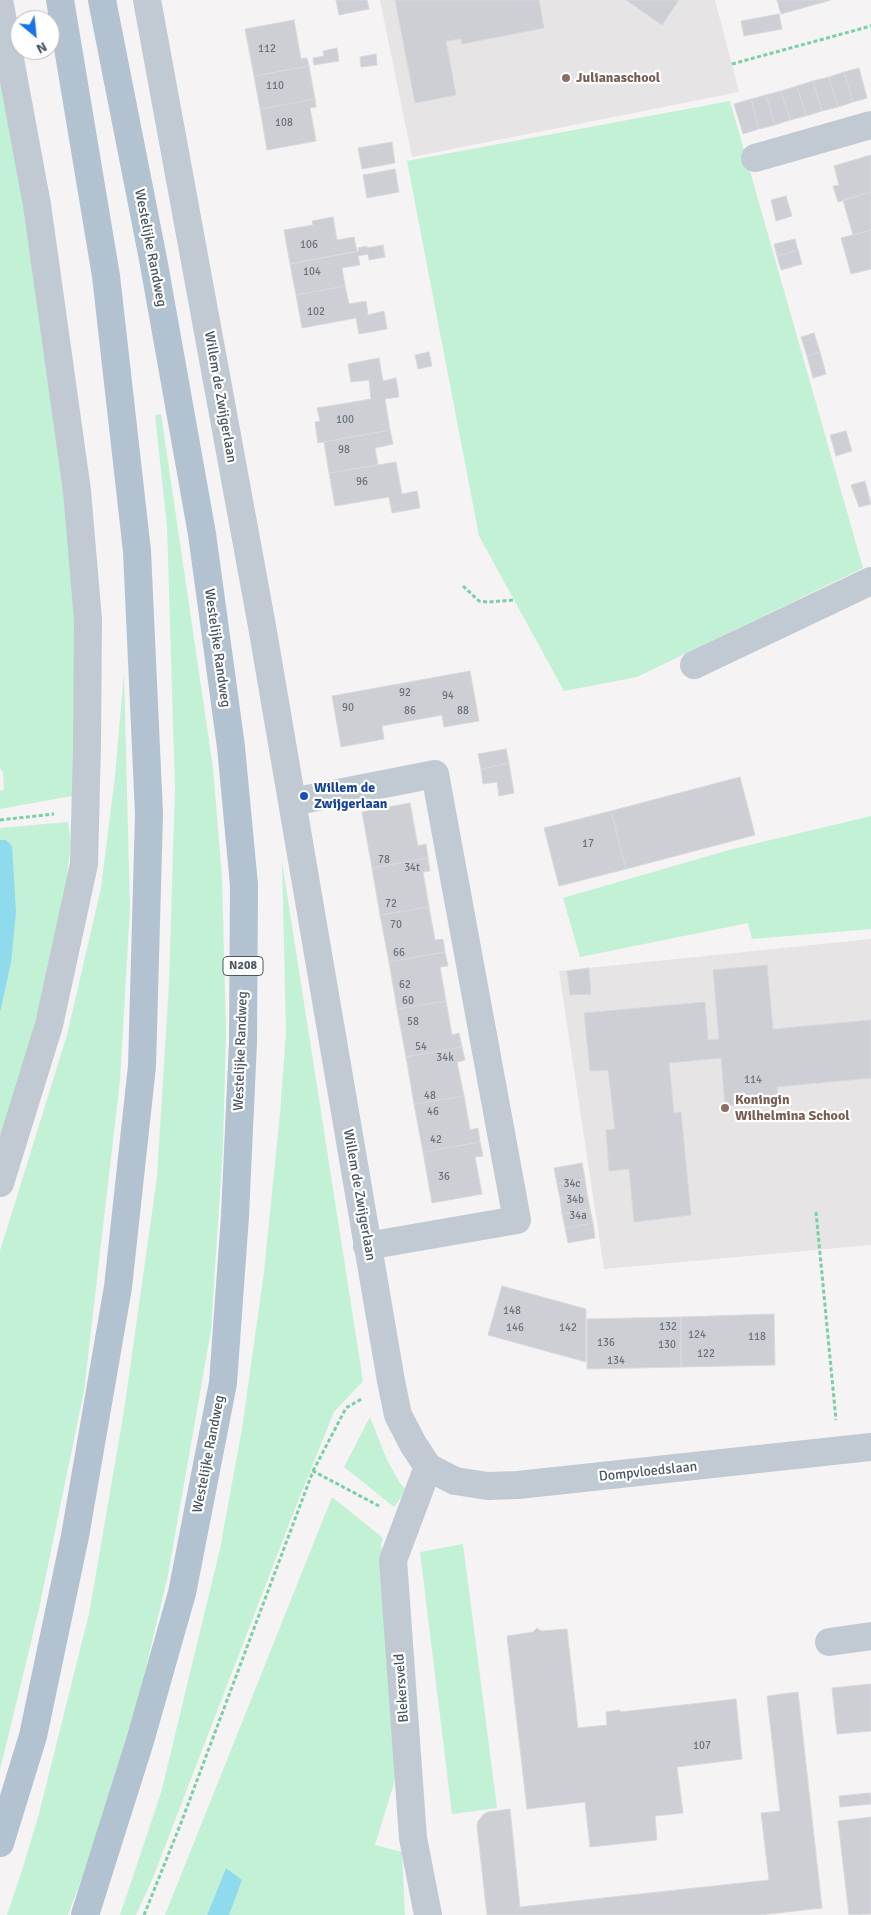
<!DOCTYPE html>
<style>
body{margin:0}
#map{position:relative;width:871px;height:1915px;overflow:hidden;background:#f5f3f3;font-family:Signika,sans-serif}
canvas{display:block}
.north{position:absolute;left:10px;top:10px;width:50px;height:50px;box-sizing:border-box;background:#fff;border:1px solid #b7bbc0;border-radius:50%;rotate:152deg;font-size:14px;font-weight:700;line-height:20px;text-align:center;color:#4a5661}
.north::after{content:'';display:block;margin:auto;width:18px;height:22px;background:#1a73e8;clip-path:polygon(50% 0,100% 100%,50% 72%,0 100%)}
</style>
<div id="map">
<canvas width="871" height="1915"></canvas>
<div class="north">N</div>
</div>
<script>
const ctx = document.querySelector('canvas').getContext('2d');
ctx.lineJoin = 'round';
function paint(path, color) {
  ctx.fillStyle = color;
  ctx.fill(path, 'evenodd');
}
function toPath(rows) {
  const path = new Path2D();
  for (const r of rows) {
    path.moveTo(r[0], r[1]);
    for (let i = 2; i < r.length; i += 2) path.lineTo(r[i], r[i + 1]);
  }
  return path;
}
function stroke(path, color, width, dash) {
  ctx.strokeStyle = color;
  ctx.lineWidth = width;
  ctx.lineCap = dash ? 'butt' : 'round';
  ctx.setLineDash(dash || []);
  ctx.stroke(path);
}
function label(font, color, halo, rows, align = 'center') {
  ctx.font = font + ' Signika,sans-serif';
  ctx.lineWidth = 4.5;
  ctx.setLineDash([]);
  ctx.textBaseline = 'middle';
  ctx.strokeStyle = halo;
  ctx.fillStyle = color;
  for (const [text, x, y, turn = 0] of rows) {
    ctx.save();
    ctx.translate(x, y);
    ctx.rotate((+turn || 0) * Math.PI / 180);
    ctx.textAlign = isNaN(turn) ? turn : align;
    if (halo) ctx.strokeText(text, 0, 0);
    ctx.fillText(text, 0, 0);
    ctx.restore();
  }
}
paint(toPath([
 [380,0,715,0,739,92,412,157],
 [871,939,871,1245,604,1269,559,971]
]), '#e6e4e5');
paint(toPath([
 [0,71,53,361,86,664,72,796,0,809,0,791,4,790,3,772,0,768],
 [730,101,863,568,637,677,564,691,479,536,407,161],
 [161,414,213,768,222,878,226,1032,223,1146,211,1330,168,1575,138,1701,100,1830,68,1915,7,1915,22,1870,39,1814,89,1614,124,1411,157,1177,169,984,175,788,167,526,155,415],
 [124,673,130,909,120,1080,84,1391,39,1609,0,1770,0,1251,67,1035,101,888,115,776],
 [871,816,871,929,752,939,748,923,580,957,563,898,729,850],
 [68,822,71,844,61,924,30,1043,0,1140,0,1013,11,963,6,840,0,840,0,828],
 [282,862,363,1381,334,1412,298,1501,152,1880,136,1915,120,1915,161,1793,220,1549,242,1429,264,1272,280,1114,286,1032],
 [370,1417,387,1460,400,1483,406,1490,394,1507,344,1467],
 [332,1497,383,1538,381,1545,393,1625,400,1764,375,1845,402,1852,405,1915,229,1915,241,1880,226,1868,207,1915,165,1915],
 [463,1544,497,1808,452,1814,420,1552]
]), '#c3f1d5');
paint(toPath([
 [0,840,6,840,12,846,16,912,11,963,0,1013],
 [226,1868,242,1880,229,1915,207,1915]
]), '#90daee');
const building = toPath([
 [336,0,367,0,369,9,339,15,336,0],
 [395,0,539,0,544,28,462,44,461,39,446,41,456,95,415,103,395,0],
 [626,0,679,0,662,25,626,0],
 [777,0,831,0,781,14,777,0],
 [779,14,782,29,744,36,741,21,779,14],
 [294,20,301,59,307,58,309,66,254,76,245,29,294,20],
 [337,48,339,61,314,65,313,58,324,56,323,51,337,48],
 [376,54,377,65,361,67,360,57,376,54],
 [309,66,315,99,260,109,254,76,309,66],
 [859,68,867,98,853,102,844,72,859,68],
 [844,72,853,102,838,107,829,77,844,72],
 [829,77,838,107,822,111,813,81,829,77],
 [813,81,822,111,806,116,797,86,813,81],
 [797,86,806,116,790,120,781,91,797,86],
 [781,91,790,120,775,125,766,95,781,91],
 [766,95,775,125,759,129,751,99,766,95],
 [315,99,316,107,310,108,316,141,267,150,260,109,315,99],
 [751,99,759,129,743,134,734,104,751,99],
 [392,142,395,163,362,169,358,148,392,142],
 [871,155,871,192,838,202,833,186,839,185,834,166,871,155],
 [395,169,399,192,367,198,363,175,395,169],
 [871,192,871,230,853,235,843,200,871,192],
 [786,196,792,216,776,221,771,200,786,196],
 [333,217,337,240,354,237,357,251,290,264,284,230,313,225,312,221,333,217],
 [871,230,871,269,851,274,841,238,871,230],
 [795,239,798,250,777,256,774,244,795,239],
 [383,245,385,257,369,260,368,254,358,256,360,265,342,268,345,286,296,295,290,264,359,251,358,248,367,246,367,248,383,245],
 [798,250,802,264,781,270,777,256,798,250],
 [345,286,349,304,366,301,368,315,384,311,387,329,359,334,356,318,302,328,296,295,345,286],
 [814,333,820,352,807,356,801,337,814,333],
 [429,352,432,366,418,369,415,355,429,352],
 [820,352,826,374,813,378,807,356,820,352],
 [379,358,383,381,396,378,399,397,385,399,390,430,318,443,315,422,320,421,317,408,371,399,369,380,351,382,348,364,379,358],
 [390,430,393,444,375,448,378,465,329,473,324,442,390,430],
 [846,431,852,451,836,456,830,435,846,431],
 [396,462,402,494,417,491,420,508,392,513,389,497,335,506,329,473,396,462],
 [865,481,871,504,859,507,851,485,865,481],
 [470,671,479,721,444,727,442,715,382,726,384,739,341,747,332,696,470,671],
 [506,749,509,763,481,769,478,754,506,749],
 [509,763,514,793,499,796,497,782,483,784,481,769,509,763],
 [740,777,755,835,626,869,611,811,740,777],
 [410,803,418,846,426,844,428,858,372,868,362,812,410,803],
 [611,811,626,869,559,886,544,828,611,811],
 [428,858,430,871,423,872,429,907,380,915,372,868,428,858],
 [429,907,435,940,443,939,445,952,389,962,380,915,429,907],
 [445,952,448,966,440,967,446,1001,397,1009,389,962,445,952],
 [767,965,773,1029,871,1020,871,1078,777,1087,779,1100,725,1106,721,1058,669,1063,674,1113,681,1112,691,1215,634,1222,629,1169,609,1171,606,1130,615,1129,608,1070,590,1071,584,1013,705,1002,708,1040,719,1039,713,970,767,965],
 [589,968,591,994,570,995,567,971,589,968],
 [446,1001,452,1035,459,1033,462,1047,406,1057,397,1009,446,1001],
 [462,1047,465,1060,457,1062,464,1096,414,1104,406,1057,462,1047],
 [464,1096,470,1130,478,1128,480,1142,423,1152,414,1104,464,1096],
 [480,1142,483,1156,475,1157,482,1194,432,1203,423,1152,480,1142],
 [582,1163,585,1179,557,1184,554,1168,582,1163],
 [585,1179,587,1194,560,1198,557,1184,585,1179],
 [587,1194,590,1209,562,1214,560,1198,587,1194],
 [590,1209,593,1223,565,1228,562,1214,590,1209],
 [593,1223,595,1238,568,1243,565,1228,593,1223],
 [502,1286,586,1309,586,1362,488,1335,502,1286],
 [774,1314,775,1365,681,1367,681,1317,774,1314],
 [681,1317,681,1367,587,1369,587,1319,681,1317],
 [537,1628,541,1631,567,1629,578,1728,607,1725,606,1712,620,1710,620,1712,736,1699,742,1759,677,1767,683,1813,655,1816,657,1840,590,1847,585,1802,527,1809,507,1636,533,1632,537,1628],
 [871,1684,871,1731,837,1734,832,1688,871,1684],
 [798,1692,822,1908,760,1915,487,1915,477,1826,478,1821,484,1814,488,1812,510,1809,520,1907,769,1880,761,1813,780,1811,767,1696,798,1692],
 [870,1793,871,1804,840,1807,839,1796,870,1793],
 [871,1817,871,1914,849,1915,838,1821,871,1817]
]);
paint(building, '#cdcfd5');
stroke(building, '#d7d9de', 1);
stroke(toPath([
 [732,64,871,26],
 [463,586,479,601,488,602,514,600],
 [0,820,54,814],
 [816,1212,836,1420],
 [313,1471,346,1408,363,1398],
 [144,1915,181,1823,313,1471,379,1506]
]), '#7ad0a6', 3, [4, 2.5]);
stroke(toPath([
 [147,0,262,626,391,1381,398,1415,413,1444,428,1467,455,1481,488,1486,518,1485,871,1447],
 [0,5,37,205,77,491,88,620,87,747,84,864,49,1025,0,1183],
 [755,158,871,125],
 [694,665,871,581],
 [292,802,435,774,517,1220,367,1246],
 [829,1642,871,1636],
 [428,1915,413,1838,393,1560,428,1467]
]), '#c1cad2', 28);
stroke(toPath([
 [0,1843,33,1736,75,1536,118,1287,142,1066,149,814,137,551,106,276,60,0],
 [85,1915,140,1741,182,1593,223,1383,235,1216,243,1042,244,885,231,747,202,534,153,259,102,0]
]), '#b3c2d1', 28);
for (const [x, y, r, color] of [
 [566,78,5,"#8d6e63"],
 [304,796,5,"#1a4fb4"],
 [725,1108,5,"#8d6e63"]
]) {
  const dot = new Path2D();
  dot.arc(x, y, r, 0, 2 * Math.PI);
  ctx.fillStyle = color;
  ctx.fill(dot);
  stroke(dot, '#fff', 2);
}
label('11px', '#6b747e', null, [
 ["112",267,49],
 ["110",275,86],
 ["108",284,123],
 ["106",309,245],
 ["104",312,272],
 ["102",316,312],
 ["100",345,420],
 ["98",344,450],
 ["96",362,482],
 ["92",405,693],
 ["94",448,696],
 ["90",348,708],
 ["86",410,711],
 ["88",463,711],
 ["17",588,844],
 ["78",384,860],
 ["34t",412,868],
 ["72",391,904],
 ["70",396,925],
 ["66",399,953],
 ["62",405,985],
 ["60",408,1001],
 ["58",413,1022],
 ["54",421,1047],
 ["34k",445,1058],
 ["114",753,1080],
 ["48",430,1096],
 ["46",433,1112],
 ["42",436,1140],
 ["36",444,1177],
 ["34c",572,1184],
 ["34b",575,1200],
 ["34a",578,1216],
 ["148",512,1311],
 ["132",668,1327],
 ["146",515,1328],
 ["142",568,1328],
 ["124",697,1335],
 ["118",757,1337],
 ["136",606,1343],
 ["130",667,1345],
 ["122",706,1354],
 ["134",616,1361],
 ["107",702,1746]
]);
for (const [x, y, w] of [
 [243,966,40]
]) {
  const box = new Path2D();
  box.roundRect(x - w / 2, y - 9.5, w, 19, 4);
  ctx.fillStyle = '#fff';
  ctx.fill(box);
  stroke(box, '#4a5661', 1);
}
label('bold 12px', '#4a5661', null, [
 ["N208",243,966]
]);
label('bold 14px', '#785e54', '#fff', [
 ["Julianaschool",576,78],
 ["Koningin",735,1100],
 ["Wilhelmina School",735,1116]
], 'left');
label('14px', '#4a5661', '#fff', [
 ["Westelijke Randweg",150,248,79],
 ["Willem de Zwijgerlaan",220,397,80],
 ["Westelijke Randweg",217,648,82],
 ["Westelijke Randweg",241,1051,-88],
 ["Willem de Zwijgerlaan",359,1195,80],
 ["Westelijke Randweg",209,1454,-79],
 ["Dompvloedslaan",648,1472,-6],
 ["Blekersveld",402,1688,-94]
]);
label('bold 14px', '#164399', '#fff', [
 ["Willem de",314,788],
 ["Zwijgerlaan",314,804]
], 'left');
</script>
